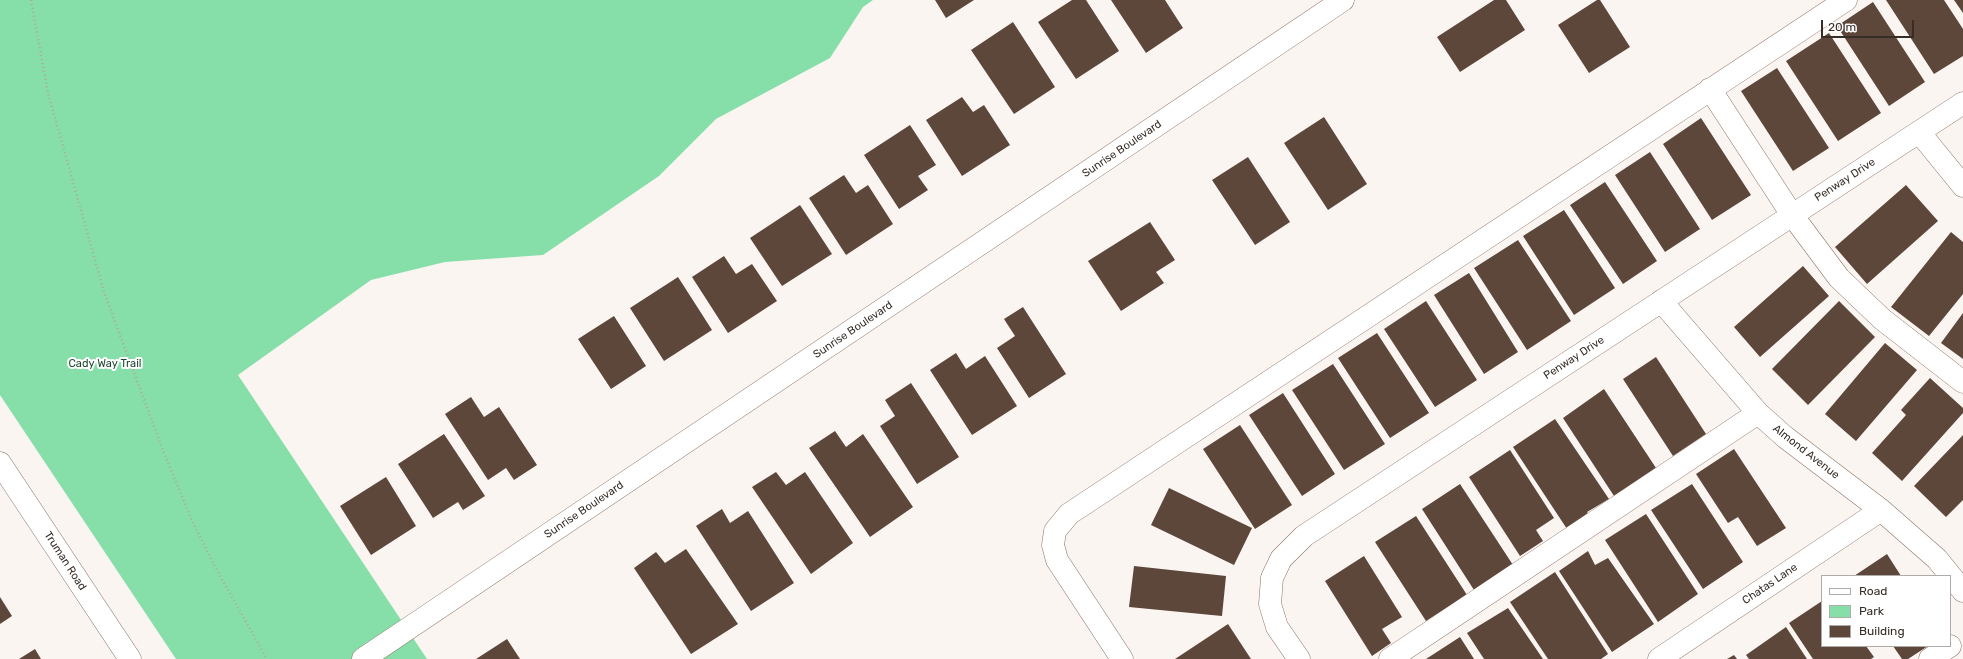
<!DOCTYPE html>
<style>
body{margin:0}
#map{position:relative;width:1963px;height:659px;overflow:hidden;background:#fbf5f2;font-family:Rubik,sans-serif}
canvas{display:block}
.legend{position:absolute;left:1821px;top:575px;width:130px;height:72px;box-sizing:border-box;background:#fff;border:1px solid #afaba9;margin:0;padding:5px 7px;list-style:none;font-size:12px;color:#372d27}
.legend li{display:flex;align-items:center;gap:8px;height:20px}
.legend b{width:20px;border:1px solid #afaba9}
.scale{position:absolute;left:1821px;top:20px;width:93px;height:18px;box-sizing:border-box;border:2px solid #372d27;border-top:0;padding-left:5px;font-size:12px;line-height:14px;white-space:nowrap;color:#372d27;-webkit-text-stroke:3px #fff;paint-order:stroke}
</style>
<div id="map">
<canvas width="1963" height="659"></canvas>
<ul class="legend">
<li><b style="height:5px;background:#fff"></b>Road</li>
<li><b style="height:11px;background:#86dfa8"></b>Park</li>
<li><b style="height:11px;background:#5d463a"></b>Building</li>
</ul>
<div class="scale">20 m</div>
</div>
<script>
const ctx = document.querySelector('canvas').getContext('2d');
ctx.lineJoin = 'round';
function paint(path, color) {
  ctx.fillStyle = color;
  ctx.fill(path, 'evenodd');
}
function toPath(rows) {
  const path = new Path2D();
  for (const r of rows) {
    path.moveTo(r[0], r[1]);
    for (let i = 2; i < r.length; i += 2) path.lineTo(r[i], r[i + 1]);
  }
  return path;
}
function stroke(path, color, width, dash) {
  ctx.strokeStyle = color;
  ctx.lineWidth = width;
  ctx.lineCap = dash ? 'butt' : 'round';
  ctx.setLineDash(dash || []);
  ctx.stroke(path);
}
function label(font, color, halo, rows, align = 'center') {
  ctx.font = font + ' Rubik,sans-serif';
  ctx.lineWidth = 4;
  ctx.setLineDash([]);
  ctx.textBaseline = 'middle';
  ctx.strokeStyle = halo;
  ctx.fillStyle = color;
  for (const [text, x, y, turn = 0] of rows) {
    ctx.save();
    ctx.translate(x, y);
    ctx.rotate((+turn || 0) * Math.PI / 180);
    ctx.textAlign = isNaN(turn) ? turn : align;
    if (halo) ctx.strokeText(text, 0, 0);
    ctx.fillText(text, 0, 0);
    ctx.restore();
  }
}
paint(toPath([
 [0,0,873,0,863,7,830,58,716,119,659,176,543,255,445,262,371,280,238,375,427,659,176,659,0,395]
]), '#86dfa8');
paint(toPath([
 [935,0,974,0,946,18],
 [1072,0,1086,0,1119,51,1076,79,1038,22],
 [1111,0,1165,0,1183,28,1146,53],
 [1494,0,1506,0,1525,30,1460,72,1437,37],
 [1597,0,1600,0,1630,47,1589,73,1558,25],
 [1886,0,1944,0,1963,29,1963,56,1934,74],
 [1954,0,1963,0,1963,13],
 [1873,2,1925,82,1889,106,1837,26],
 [1013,22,1055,87,1014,114,971,50],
 [1829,33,1881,113,1838,141,1786,61],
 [1777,68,1829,148,1793,171,1741,91],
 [962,97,973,112,984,105,1010,145,962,176,926,120],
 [1324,117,1367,184,1328,210,1284,143],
 [1701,118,1751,195,1712,220,1663,144],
 [910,125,936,165,918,176,928,190,899,209,864,155],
 [1650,152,1700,229,1665,252,1615,175],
 [1248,157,1290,222,1255,245,1212,180],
 [844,175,856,193,868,185,893,224,846,255,809,198],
 [1605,182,1657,261,1623,284,1570,205],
 [1906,185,1938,221,1867,284,1835,247],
 [800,205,832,254,782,286,750,238],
 [1564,210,1615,288,1574,315,1523,236],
 [1150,222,1175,260,1156,272,1164,283,1121,311,1088,261],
 [1951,232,1963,242,1963,294,1929,336,1891,307],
 [1518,240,1571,321,1527,350,1474,268],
 [724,256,736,274,752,264,777,301,728,333,692,277],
 [1803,266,1829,296,1760,357,1734,327],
 [1469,273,1518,352,1484,374,1434,295],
 [678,277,712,330,664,361,630,308],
 [1426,301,1477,380,1435,407,1384,329],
 [1839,301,1875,337,1808,405,1772,369],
 [1023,307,1066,374,1029,398,997,348,1015,336,1004,319],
 [1963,313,1963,359,1941,343],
 [614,316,646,366,611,389,578,339],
 [1377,333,1429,413,1390,438,1338,358],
 [1885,343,1917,370,1856,441,1825,414],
 [956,353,966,369,985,356,1017,406,972,435,930,370],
 [1656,357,1706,434,1673,456,1623,379],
 [1333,364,1385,444,1344,470,1292,390],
 [1930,378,1963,408,1963,413,1902,481,1872,453,1906,415,1901,410],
 [911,383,959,457,917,484,880,426,895,416,885,400],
 [1604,389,1656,468,1614,496,1563,418],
 [1283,393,1335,474,1302,496,1249,415],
 [471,397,484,417,499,407,537,465,514,480,506,468,488,480,445,414],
 [1555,419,1609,499,1587,512,1591,518,1569,532,1513,447],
 [1240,425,1292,505,1255,529,1203,449],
 [835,431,846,447,863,434,913,507,870,537,809,448],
 [444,434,485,496,463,510,458,502,433,518,398,464],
 [1963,435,1963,500,1946,517,1914,486],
 [1734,449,1786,528,1757,546,1738,517,1728,523,1696,474],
 [1510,450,1554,518,1536,530,1543,541,1520,556,1469,477],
 [776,472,786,485,805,472,853,543,811,574,752,487],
 [386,477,416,526,371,555,340,506],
 [1460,484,1513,565,1474,590,1422,509],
 [1692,484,1743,562,1703,589,1651,510],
 [1169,488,1252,528,1234,565,1151,525],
 [722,509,730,523,748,511,794,583,751,611,696,526],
 [1646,514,1698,594,1658,622,1605,540],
 [1416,516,1467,595,1426,621,1375,542],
 [686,549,738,624,691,654,634,568,656,552,665,563],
 [1588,551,1595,565,1608,558,1654,624,1612,652,1559,571],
 [1887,554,1901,576,1854,576],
 [1364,556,1402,617,1382,629,1391,643,1372,656,1325,581],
 [1134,566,1226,576,1222,616,1129,607],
 [1555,572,1608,654,1601,659,1548,659,1510,602],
 [0,597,12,616,0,624],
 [1822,601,1822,646,1866,646,1874,657,1871,659,1813,659,1789,623],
 [1508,608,1543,659,1484,659,1467,633],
 [1228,624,1251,659,1175,659],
 [1786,627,1807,659,1749,659,1746,655],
 [1460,637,1474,659,1426,659],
 [507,639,520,659,476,659],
 [1893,646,1928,646,1908,659,1902,659],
 [35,649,41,659,19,659],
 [1734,655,1737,659,1727,659]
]), '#5d463a');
const minor = toPath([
 [1710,89,1792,215,1839,278,1882,319,1963,382],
 [1919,132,1963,186],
 [1661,301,1758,413,1785,437,1881,510,1937,559,1963,591],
 [0,463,130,659],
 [363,659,1343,0],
 [1122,659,1057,560,1053,545,1055,531,1069,514,1846,0],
 [1299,659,1277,627,1270,604,1272,578,1281,559,1304,536,1963,103],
 [1390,659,1758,413],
 [1659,659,1881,510],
 [1930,659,1950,646]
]);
stroke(minor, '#8b7265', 23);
stroke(toPath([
 [31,0,48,93,104,292,164,453,193,523,220,576,267,659]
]), '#afa7a3', 2.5, [1, 3]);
stroke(minor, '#fff', 22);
label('11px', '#372d27', '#fff', [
 ["Sunrise Boulevard",1122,149,-34],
 ["Penway Drive",1845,180,-33],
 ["Sunrise Boulevard",853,330,-34],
 ["Penway Drive",1574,358,-33],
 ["Almond Avenue",1806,452,38],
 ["Sunrise Boulevard",584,510,-34],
 ["Truman Road",65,561,57],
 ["Chatas Lane",1770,584,-34]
]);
label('11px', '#1e472f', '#fff', [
 ["Cady Way Trail",105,364]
]);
</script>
